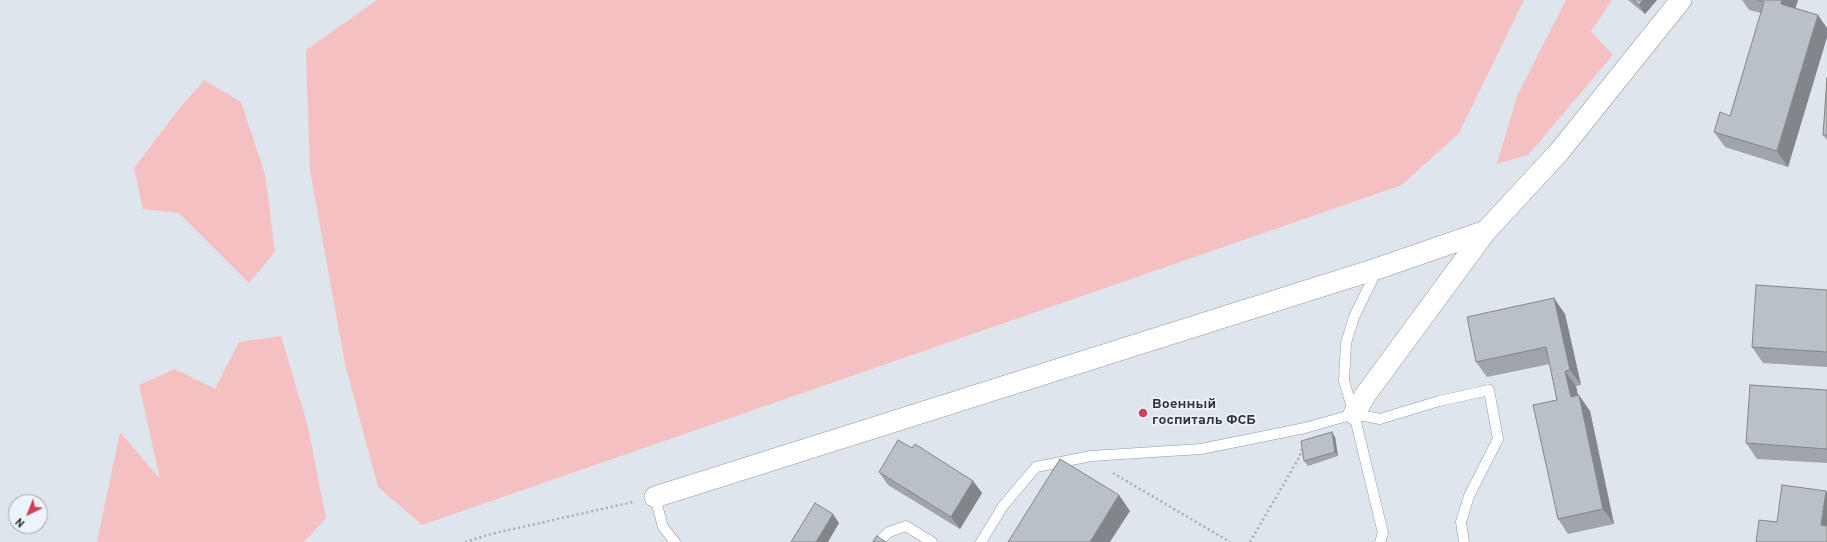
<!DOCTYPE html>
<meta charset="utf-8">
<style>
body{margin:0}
#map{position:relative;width:1827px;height:542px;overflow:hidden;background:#dee5ec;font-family:Overpass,sans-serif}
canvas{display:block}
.north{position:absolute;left:8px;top:494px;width:40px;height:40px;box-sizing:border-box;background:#ecf3f9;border:1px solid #a1a6ab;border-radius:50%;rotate:223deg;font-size:11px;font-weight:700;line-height:16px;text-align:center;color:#313336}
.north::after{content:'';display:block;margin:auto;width:14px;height:18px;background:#cf3f58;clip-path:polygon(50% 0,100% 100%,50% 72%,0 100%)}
</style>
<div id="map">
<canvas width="1827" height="542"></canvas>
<div class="north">N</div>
</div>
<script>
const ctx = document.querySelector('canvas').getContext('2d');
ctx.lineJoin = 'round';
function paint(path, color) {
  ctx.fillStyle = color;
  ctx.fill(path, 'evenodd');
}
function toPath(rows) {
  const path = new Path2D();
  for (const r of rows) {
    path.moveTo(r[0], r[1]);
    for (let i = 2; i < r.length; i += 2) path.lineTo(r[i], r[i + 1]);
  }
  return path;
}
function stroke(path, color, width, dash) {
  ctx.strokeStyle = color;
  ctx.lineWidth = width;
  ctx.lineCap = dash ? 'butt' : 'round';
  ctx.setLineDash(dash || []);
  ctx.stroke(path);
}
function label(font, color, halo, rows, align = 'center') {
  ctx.font = font + ' Overpass,sans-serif';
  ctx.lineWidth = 3.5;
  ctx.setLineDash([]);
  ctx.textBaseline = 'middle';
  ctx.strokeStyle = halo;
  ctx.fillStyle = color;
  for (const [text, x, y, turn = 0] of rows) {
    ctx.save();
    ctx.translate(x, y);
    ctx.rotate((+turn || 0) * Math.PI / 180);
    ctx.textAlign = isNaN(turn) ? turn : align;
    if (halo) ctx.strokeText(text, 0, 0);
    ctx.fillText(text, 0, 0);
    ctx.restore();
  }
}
paint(toPath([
 [377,0,1524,0,1459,133,1402,185,422,525,378,487,345,364,310,170,306,50],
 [1566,0,1612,0,1591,31,1613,55,1528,155,1497,164,1517,96],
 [204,80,241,102,265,174,275,252,249,283,179,213,143,209,134,168,175,114],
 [281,336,308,427,326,518,304,542,97,542,120,432,160,479,139,385,175,369,215,389,239,342]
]), '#f4c0c2');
const service = toPath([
 [1377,270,1354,317,1346,343,1344,381,1354,414,1383,533,1380,542],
 [655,497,663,527,675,542],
 [878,542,889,532,906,526,932,542],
 [981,542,1003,506,1036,467,1091,456,1201,449,1305,428,1354,414,1380,419,1439,401,1489,390,1498,439,1469,496,1461,522,1464,542]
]);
const minor = toPath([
 [1354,414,1366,394,1486,231,1559,152,1681,0],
 [655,497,1379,268,1486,231]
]);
stroke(service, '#91989e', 11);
stroke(minor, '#91989e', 22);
stroke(toPath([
 [1113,473,1230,542],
 [465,542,491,534,633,502],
 [1250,542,1300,456,1302,448]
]), '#a8adb3', 2.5, [2, 3]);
stroke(service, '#fff', 10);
stroke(minor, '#fff', 21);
paint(toPath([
 [1628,0,1657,0,1645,14],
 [1742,0,1798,0,1795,8,1827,28,1827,37,1788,167,1725,147,1714,132,1730,116,1761,13,1749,10],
 [1827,78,1827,140,1823,135],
 [1827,290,1827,367,1763,363,1752,347],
 [1565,314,1581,385,1576,386,1578,396,1590,411,1614,524,1568,534,1558,519,1557,400,1550,364,1487,377,1476,362],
 [1827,390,1827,463,1757,459,1746,443],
 [1335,437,1338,456,1308,466,1304,461],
 [912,448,973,481,982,493,960,529,888,485,879,472]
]), '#9fa5aa');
paint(toPath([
 [1643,0,1657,0,1645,14,1639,5],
 [1782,0,1798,0,1792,20,1781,4],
 [1818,15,1827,28,1827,37,1788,167,1777,151],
 [1554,298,1565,314,1581,385,1570,370],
 [1565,371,1576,386,1582,413,1571,397],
 [1579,395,1590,411,1614,524,1603,509],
 [1332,432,1335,437,1338,456,1335,452],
 [973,481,982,493,960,529,951,517],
 [1826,491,1827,493,1827,533,1821,525],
 [1119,495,1130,511,1110,542,1090,542],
 [833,514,839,523,828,542,816,542]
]), '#82868b');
const building = toPath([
 [1633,0,1643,0,1639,5,1633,0],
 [1758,0,1782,0,1781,4,1818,15,1777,151,1714,132,1720,112,1730,116,1764,2,1758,0],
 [1827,78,1827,135,1823,135,1827,78],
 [1756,285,1827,290,1827,352,1752,347,1756,285],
 [1554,298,1570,370,1565,371,1571,397,1579,395,1603,509,1558,519,1533,405,1557,400,1546,347,1476,362,1467,317,1554,298],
 [1750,385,1827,390,1827,449,1746,443,1750,385],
 [1332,432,1335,452,1304,461,1301,441,1332,432],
 [898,440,912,448,915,444,973,481,951,517,879,472,898,440],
 [1060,459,1119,495,1090,542,1008,542,1060,459],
 [1782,485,1826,491,1821,525,1827,526,1827,542,1756,542,1759,520,1777,522,1782,485],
 [815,503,833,514,816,542,791,542,815,503],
 [877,536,886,542,873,542,877,536]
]);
paint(building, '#b9c0c6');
stroke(building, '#82868b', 1);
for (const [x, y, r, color] of [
 [1143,413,5,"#cf3f58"]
]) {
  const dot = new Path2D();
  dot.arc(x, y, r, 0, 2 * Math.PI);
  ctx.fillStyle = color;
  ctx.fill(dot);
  stroke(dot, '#ecf3f9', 1.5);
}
label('bold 14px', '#313336', '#ecf3f9', [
 ["Военный",1152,405],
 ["госпиталь ФСБ",1152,421]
], 'left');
</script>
